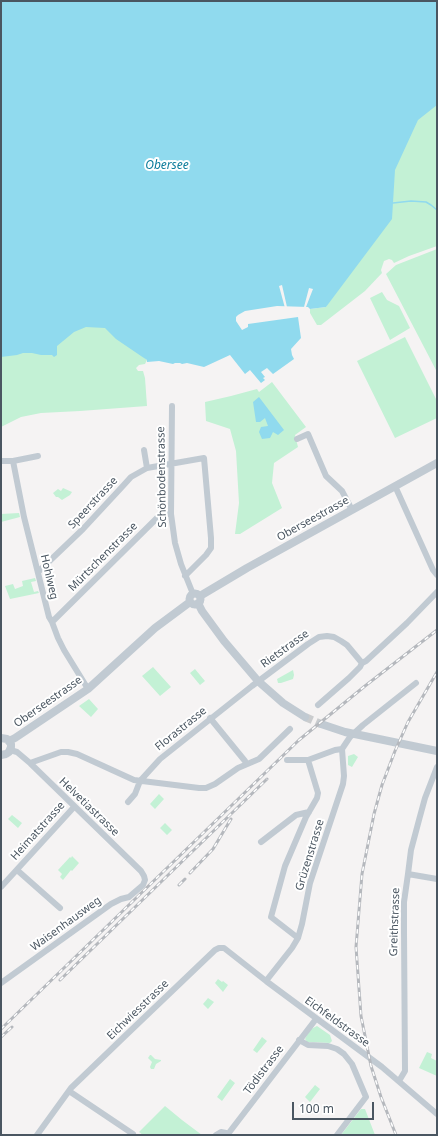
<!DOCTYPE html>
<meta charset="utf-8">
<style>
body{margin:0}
#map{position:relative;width:438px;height:1136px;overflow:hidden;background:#f5f3f3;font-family:"Noto Sans",sans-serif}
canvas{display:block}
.frame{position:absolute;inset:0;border:2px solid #4a5661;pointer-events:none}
.scale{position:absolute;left:292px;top:1102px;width:82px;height:18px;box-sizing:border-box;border:2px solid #4a5661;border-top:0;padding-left:5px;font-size:12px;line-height:14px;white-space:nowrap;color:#4a5661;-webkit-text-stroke:3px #fff;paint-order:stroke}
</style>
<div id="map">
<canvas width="438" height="1136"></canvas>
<div class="frame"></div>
<div class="scale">100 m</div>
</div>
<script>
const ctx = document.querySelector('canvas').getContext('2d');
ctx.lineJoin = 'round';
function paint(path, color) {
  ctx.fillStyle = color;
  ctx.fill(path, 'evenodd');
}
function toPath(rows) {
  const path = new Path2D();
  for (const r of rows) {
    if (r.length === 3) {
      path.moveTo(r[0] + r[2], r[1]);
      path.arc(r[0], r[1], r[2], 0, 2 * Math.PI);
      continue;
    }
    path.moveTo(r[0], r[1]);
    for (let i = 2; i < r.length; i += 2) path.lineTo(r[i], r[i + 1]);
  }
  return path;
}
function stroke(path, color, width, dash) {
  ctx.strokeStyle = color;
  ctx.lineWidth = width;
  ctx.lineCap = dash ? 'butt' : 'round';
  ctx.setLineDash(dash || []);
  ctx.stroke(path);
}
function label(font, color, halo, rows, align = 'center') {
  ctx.font = font + ' "Noto Sans",sans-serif';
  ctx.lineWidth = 4;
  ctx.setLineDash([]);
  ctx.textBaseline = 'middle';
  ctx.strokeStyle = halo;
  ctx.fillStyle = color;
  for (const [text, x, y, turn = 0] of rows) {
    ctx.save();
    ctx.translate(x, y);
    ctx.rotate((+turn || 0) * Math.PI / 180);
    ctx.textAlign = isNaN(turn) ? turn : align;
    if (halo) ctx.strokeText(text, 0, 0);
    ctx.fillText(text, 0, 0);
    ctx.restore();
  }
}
paint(toPath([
 [437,13,437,246,409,256,394,263,392,260,389,259,384,261,381,270,382,273,365,291,321,325,317,325,310,313,310,309,326,307],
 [437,249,437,372,386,274,396,265],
 [1,292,74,296,147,360,145,364,139,365,136,368,138,371,143,371,145,378,147,406,80,411,41,413,21,417,1,427],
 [382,292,387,300,399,306,410,328,390,340,370,298],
 [405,337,437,401,437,418,395,438,357,361],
 [272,382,306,427,295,435,298,447,274,463,272,483,282,508,240,534,235,534,239,503,236,451,230,429,206,421,205,402,231,396,257,389,259,392],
 [63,488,72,492,70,495,62,500,58,497,56,497,53,493,58,489,61,491],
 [19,513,20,517,1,522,1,514],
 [35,578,36,581,31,582,34,592,38,591,39,593,10,599,5,586,13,584,15,589,23,586,22,581],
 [153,667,171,687,160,696,142,676],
 [195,669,205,681,200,685,190,673],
 [293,670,294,675,293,679,281,683,278,683,277,679],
 [89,699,98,709,91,717,79,706],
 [354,754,358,757,352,767,348,765,348,756],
 [159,794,164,799,155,809,150,804],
 [12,815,22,823,18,828,8,819],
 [165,823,172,830,167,835,160,828],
 [72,856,79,863,72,871,71,870,63,880,60,877,62,874,58,870,70,857,71,858],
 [218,979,222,982,223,981,228,985,223,992,215,983],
 [208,998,214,1002,208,1009,203,1004],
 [317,1026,330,1035,332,1041,330,1043,307,1042,305,1039,307,1035,311,1029],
 [262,1037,267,1041,257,1053,253,1050],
 [427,1052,432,1054,431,1058,437,1061,437,1076,419,1068],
 [150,1055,151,1055,155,1059,161,1060,161,1061,156,1064,154,1069,151,1069,150,1067,152,1062,148,1058],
 [230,1079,235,1083,222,1101,217,1097],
 [315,1085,320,1089,310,1102,305,1097],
 [165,1106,182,1120,202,1135,143,1135,139,1132],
 [361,1109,365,1109,375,1135,341,1135]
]), '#c3f1d5');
paint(toPath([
 [1,1,437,1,437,105,418,120,395,170,392,219,326,307,310,309,308,307,277,306,245,311,238,315,236,317,236,321,242,330,248,327,248,324,298,317,301,338,291,349,292,355,294,359,273,374,267,368,261,372,265,377,263,378,265,380,261,383,250,370,245,374,230,355,204,367,187,363,182,364,180,363,175,363,173,364,159,361,147,362,147,360,141,356,116,339,105,328,86,327,74,332,57,346,57,355,54,357,52,355,41,355,32,353,23,353,17,355,1,357],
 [259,397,284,430,278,435,273,432,270,438,262,439,259,432,261,427,268,426,265,418,260,422,256,422,253,402]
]), '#90daee');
paint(toPath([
 [282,285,287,307,285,308,279,286],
 [309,288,313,289,306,307,304,307]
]), '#f5f3f3');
stroke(toPath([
 [393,203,411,201,426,202,431,205,437,210]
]), '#90daee', 1.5);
stroke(toPath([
 [305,717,321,724]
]), '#caccce', 8, [8, 4]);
stroke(toPath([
 [172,406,171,514,175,543,181,564,193,594],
 [297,439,308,434,326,476,342,491,352,510],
 [144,450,147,468],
 [1,461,13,461,38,456],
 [13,461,24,517,49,617,52,622,58,638,64,650,88,689],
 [395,486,433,570,437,575],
 [38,572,83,529,121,488,131,477,147,468,204,458,211,538,211,548,206,555,185,576],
 [52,622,158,517,165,514,171,514],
 [318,705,349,678,360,667,362,663,366,661,407,623,437,592],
 [210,718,245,761,246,764],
 [287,760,308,760,335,750,342,749],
 [30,763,61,752,68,752,77,754,134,780,199,788,206,788,215,784,238,768,259,759,290,729],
 [128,802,135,794,140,781,160,759,252,686,308,644,319,637,327,636,334,637,341,641,347,645,362,663],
 [261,842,296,815,309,812],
 [17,870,60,908],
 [408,874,437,879],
 [1,887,74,807],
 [298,938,271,917,285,866,306,817,317,798,318,793,308,760],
 [266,981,292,948,298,938,302,924,310,883,343,784,344,776,342,749,350,737,363,725,416,683],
 [1,983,111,904,121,899,129,897,143,885,145,880,144,876,141,871,30,763,17,752,10,750],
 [299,1040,308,1045,328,1046,337,1049,344,1054,352,1064,366,1097,337,1135],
 [399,1081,405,1071,404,931,404,902,408,874,411,850,419,820,425,798,437,767],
 [69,1091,133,1134],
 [228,1134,316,1019],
 [37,1135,71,1088,125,1036,215,950,219,948,224,948,266,981,382,1067,437,1114],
 [216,1135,221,1132,226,1133,228,1135]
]), '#c1cad2', 6);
stroke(toPath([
 [195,599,5.5],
 [200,596,247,568,437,463],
 [198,603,202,611,224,641,258,681,283,703,305,717],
 [321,724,345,732,437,751],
 [1,738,7,739,11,744,11,747,9,752,6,754,1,755],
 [9,741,15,738,88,689,155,628,190,602]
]), '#c1cad2', 8);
const rail = toPath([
 [190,873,213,849,231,819],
 [179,885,185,879],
 [60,980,267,779],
 [1,1029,299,740,365,686,437,630],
 [1,1037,12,1027],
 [396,1135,381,1097,371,1066,361,1016,356,947,362,874,374,814,382,785,395,751,408,722,437,672]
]);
stroke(rail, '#b5b8bd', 3);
stroke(rail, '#fff', 1.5, [4.5]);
label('11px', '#4a5661', '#fff', [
 ["Schönbodenstrasse",162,477,-91],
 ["Speerstrasse",93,503,-47],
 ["Oberseestrasse",313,519,-29],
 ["Mürtschenstrasse",103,557,-45],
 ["Hohlweg",49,577,77],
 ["Rietstrasse",285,649,-36],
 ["Oberseestrasse",48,702,-35],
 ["Florastrasse",181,729,-39],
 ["Helvetiastrasse",89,807,44],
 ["Heimatstrasse",38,831,-48],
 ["Grüzenstrasse",310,855,-73],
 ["Greithstrasse",395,922,-88],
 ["Waisenhausweg",66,924,-36],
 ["Eichwiesstrasse",138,1010,-44],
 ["Eichfeldstrasse",337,1022,36],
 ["Tödistrasse",264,1070,-53]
]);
label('italic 12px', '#0c7c9b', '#fff', [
 ["Obersee",167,166]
]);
</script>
